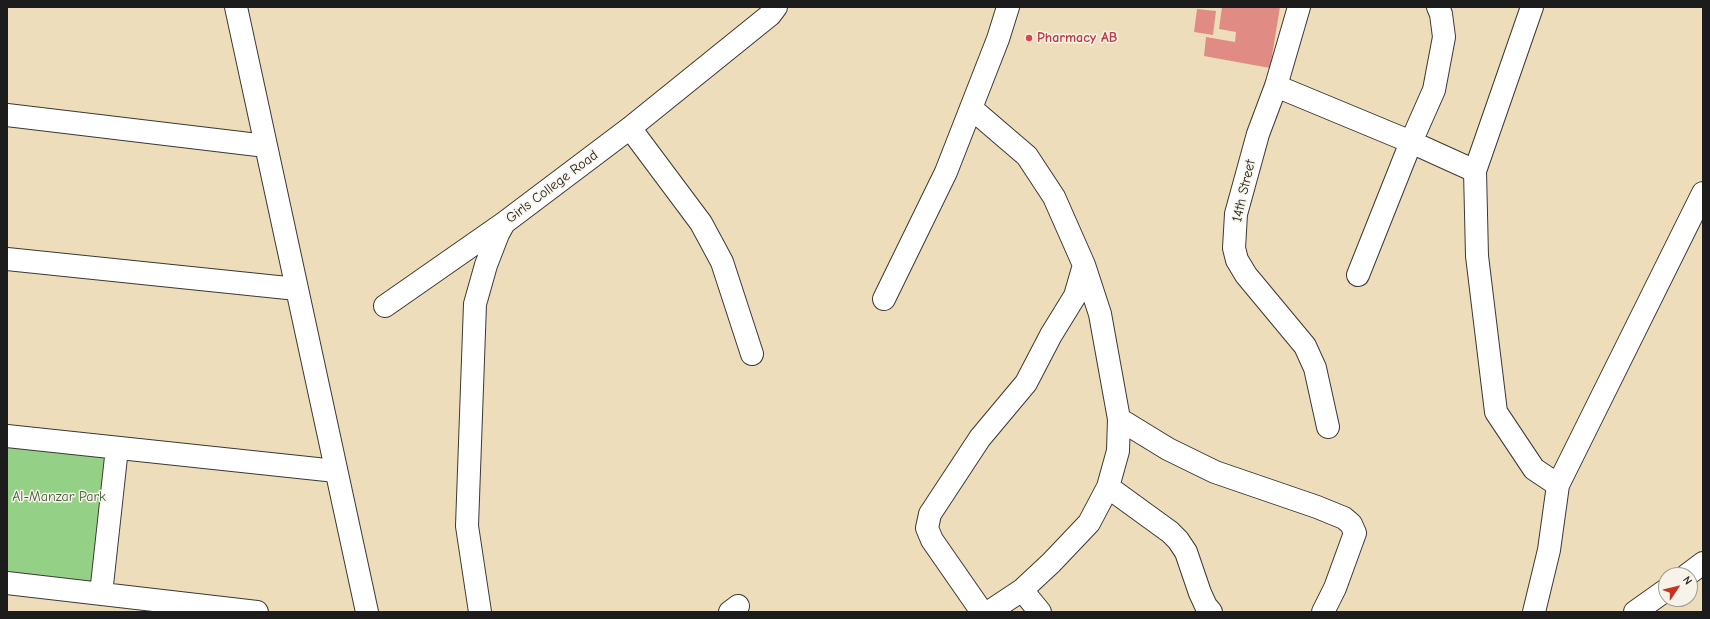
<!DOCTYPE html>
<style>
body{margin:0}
#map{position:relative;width:1710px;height:619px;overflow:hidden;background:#edb;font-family:"Comic Neue",sans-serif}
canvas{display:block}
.frame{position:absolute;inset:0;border:8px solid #1c1c1c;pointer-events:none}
.north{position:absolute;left:1658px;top:567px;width:40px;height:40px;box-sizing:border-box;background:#f7f3e8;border:1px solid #9f9d96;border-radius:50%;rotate:55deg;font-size:11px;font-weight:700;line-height:16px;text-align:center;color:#1c1c1c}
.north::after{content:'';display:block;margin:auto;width:14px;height:18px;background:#c8321e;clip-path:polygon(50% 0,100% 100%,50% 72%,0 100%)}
</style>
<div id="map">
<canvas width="1710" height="619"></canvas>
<div class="frame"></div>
<div class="north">N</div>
</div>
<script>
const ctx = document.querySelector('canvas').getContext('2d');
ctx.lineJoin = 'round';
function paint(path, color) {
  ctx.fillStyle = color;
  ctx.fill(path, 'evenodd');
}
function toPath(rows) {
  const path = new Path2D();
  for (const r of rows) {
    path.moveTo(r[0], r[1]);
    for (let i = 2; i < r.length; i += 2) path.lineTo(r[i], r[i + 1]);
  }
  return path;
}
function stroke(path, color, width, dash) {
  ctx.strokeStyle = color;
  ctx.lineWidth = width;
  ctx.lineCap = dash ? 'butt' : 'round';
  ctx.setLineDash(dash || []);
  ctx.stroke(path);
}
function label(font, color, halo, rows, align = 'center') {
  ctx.font = font + ' "Comic Neue",sans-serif';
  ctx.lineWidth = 3;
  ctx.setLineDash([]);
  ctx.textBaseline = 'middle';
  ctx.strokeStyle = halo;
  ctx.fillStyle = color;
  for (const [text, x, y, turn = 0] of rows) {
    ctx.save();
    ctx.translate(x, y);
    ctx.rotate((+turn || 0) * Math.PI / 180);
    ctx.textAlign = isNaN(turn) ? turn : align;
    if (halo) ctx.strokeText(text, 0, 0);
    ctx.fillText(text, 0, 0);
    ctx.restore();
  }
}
paint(toPath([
 [7,436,117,448,101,594,7,583]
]), '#94d186');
paint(toPath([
 [1222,7,1280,7,1270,68,1204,56,1206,37,1235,42,1236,32,1219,29],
 [1197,9,1216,11,1213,35,1194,32]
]), '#e08c84');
const minor = toPath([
 [236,7,367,612],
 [1299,7,1276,86,1258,134,1236,214,1234,248,1237,260,1246,275,1305,346,1315,368,1328,427],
 [1532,7,1475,171,1477,256,1496,412,1534,469,1558,485],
 [1276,86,1411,142,1475,171],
 [971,108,1027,156,1054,197,1084,265,1075,296,1051,335,1026,383,980,438,930,514,927,528,932,540,982,612],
 [7,115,266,146],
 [630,128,701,223,722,262,752,354],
 [7,259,297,289],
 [1358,275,1411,142,1434,90,1444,37,1441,14,1438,7],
 [884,299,946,172,998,39,1008,7],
 [385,306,504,223],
 [1119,419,1168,449,1215,472,1317,507,1344,518,1351,524,1355,533,1335,588,1323,612],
 [7,436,336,471],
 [1108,487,1170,532,1178,540,1186,552,1200,593,1206,606,1211,612],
 [1687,575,1703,563],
 [7,583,257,612],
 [1022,590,1040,612],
 [101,594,117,448],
 [480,612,467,526,475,304,486,265,498,234,504,223,630,128,770,15,776,7],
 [730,612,738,606],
 [989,612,1022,590,1051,563,1089,523,1108,487,1118,451,1119,419,1100,314,1084,265],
 [1534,612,1549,550,1558,485,1703,193],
 [1635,612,1666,590]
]);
stroke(minor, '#3c3934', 24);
stroke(minor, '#fff', 22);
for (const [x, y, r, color] of [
 [1029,38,4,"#e0444e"]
]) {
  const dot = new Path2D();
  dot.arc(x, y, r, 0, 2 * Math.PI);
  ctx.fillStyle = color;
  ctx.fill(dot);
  stroke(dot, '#f7f3e8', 1.5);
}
label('bold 14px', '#be3a42', '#f7f3e8', [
 ["Pharmacy AB",1037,38]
], 'left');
label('14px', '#1c1c1c', '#f7f3e8', [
 ["Girls College Road",552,187,-37],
 ["14th Street",1244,191,-77]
]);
label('14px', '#465b41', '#f7f3e8', [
 ["Al-Manzar Park",59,497]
]);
</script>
